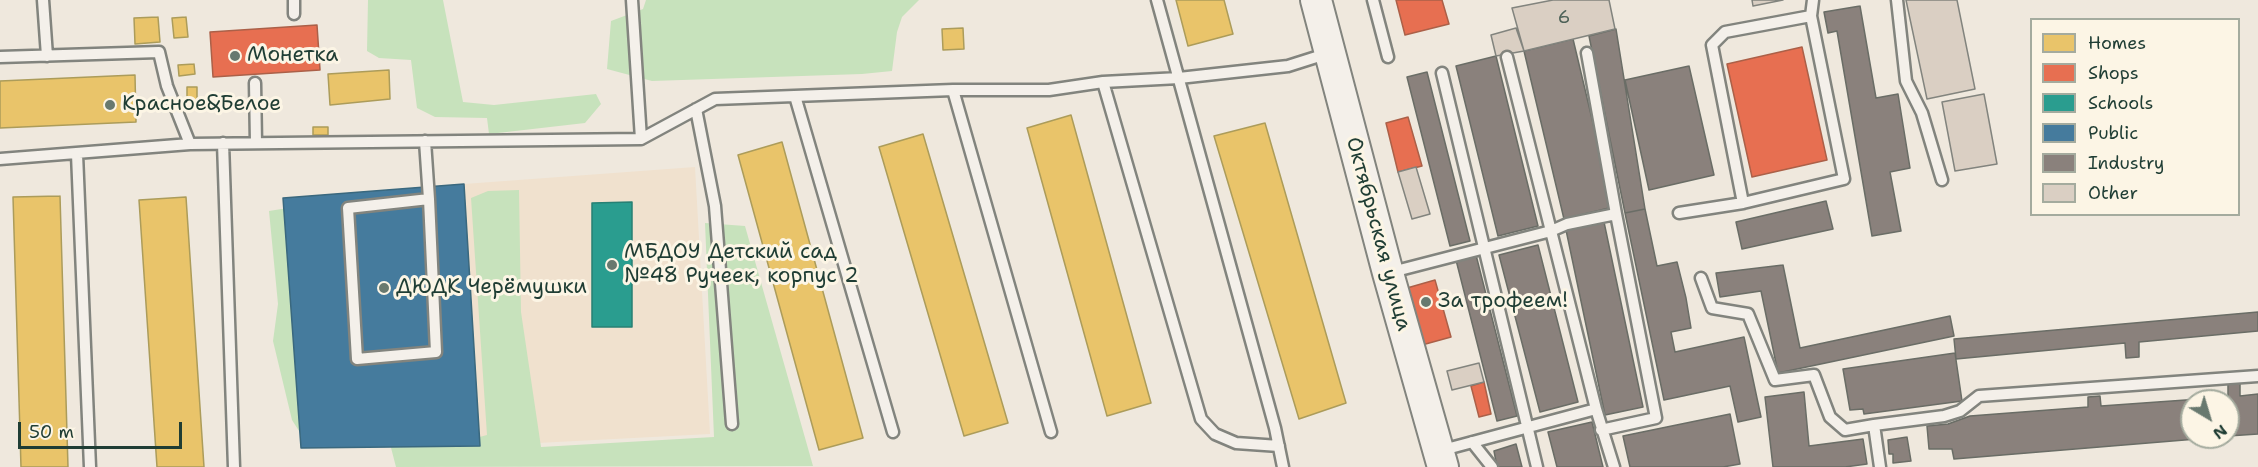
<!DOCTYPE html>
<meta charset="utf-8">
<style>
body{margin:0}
#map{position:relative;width:2258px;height:467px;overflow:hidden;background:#efe8dd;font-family:"Shantell Sans",sans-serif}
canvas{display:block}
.legend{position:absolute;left:2030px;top:18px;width:210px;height:198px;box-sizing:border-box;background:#fcf5e5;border:2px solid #a4ab9e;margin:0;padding:8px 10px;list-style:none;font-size:18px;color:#1f3d34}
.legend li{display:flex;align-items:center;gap:12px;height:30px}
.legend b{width:30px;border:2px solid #a4ab9e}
.north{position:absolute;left:2180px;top:389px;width:60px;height:60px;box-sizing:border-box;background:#fcf5e5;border:2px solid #a4ab9e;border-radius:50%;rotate:142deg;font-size:16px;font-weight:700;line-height:24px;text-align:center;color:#1f3d34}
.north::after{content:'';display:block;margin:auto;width:21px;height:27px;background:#68796f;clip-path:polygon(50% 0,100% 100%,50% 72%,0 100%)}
.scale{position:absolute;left:18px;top:422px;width:164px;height:27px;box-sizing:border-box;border:3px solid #1f3d34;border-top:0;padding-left:8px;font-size:18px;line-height:21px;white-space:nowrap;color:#1f3d34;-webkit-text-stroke:4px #fcf5e5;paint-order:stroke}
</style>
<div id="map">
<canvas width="2258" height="467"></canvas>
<ul class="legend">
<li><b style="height:16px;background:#e9c46a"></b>Homes</li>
<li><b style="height:16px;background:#e76f51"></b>Shops</li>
<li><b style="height:16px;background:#2a9d8f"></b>Schools</li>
<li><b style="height:16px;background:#457b9d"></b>Public</li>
<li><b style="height:16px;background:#8a817c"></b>Industry</li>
<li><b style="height:16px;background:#dacfc3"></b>Other</li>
</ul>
<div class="north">N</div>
<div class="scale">50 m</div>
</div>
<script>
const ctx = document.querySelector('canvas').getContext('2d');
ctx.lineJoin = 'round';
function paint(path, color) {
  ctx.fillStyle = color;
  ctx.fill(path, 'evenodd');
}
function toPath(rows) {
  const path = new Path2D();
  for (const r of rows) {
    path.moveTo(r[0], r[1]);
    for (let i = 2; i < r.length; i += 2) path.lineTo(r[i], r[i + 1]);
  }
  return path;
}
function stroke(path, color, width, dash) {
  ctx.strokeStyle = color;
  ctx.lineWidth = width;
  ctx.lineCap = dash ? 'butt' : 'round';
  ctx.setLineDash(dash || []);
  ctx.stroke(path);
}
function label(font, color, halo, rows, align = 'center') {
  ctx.font = font + ' "Shantell Sans",sans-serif';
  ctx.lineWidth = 6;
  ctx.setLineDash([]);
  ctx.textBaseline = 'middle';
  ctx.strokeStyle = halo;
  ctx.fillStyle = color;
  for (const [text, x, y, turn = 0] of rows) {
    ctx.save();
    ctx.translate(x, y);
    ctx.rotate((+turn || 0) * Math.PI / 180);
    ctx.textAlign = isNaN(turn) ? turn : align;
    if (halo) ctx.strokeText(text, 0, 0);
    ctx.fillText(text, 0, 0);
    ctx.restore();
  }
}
paint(toPath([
 [695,167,710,434,480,446,464,184]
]), '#f0e1ce');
paint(toPath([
 [368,0,443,0,463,102,494,105,596,94,601,104,585,123,489,134,487,118,435,117,417,108,411,60,379,58,367,51],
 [646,0,919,0,902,17,897,32,892,71,862,74,652,81,607,69,611,21,643,9],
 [519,190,521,312,541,447,714,437,705,223,745,226,813,466,396,467,389,440,306,442,292,420,273,341,278,304,269,211,294,207,468,440,487,435,471,198,488,191]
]), '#c7e2bc');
const homes = toPath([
 [1176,0,1224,0,1233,34,1188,46,1176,0],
 [158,17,160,42,135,44,134,18,158,17],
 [186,17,188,37,174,38,172,18,186,17],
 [963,28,964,49,943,50,942,29,963,28],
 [194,64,195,74,179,76,178,65,194,64],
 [389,70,390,99,330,105,328,74,389,70],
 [135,75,136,122,0,128,0,81,135,75],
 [187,87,197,87,197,102,187,102,187,87],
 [1071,115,1151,403,1107,416,1027,128,1071,115],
 [1265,123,1346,403,1299,419,1214,136,1265,123],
 [313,127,328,127,328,135,313,135,313,127],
 [923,134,1008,423,964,436,879,147,923,134],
 [782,142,863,438,819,450,738,155,782,142],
 [60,196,68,467,21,467,13,197,60,196],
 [186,197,204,467,157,467,139,200,186,197]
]);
paint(homes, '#e9c46a');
stroke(homes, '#ac9c5a', 1.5);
const shops = toPath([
 [1396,0,1442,0,1449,24,1405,35,1396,0],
 [317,25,320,70,213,77,210,32,317,25],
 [1802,47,1827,160,1752,177,1727,64,1802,47],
 [1408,117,1422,166,1398,172,1386,123,1408,117],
 [1435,280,1451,337,1422,345,1407,288,1435,280],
 [1484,382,1491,414,1479,417,1471,386,1484,382]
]);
paint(shops, '#e76f51');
stroke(shops, '#ab6048', 1.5);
const schools = toPath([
 [632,202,632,327,592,327,592,203,632,202]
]);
paint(schools, '#2a9d8f');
stroke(schools, '#278074', 1.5);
const public = toPath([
 [464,184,480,446,301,448,283,198,464,184]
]);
paint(public, '#457b9d');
stroke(public, '#3a687e', 1.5);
const industry = toPath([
 [1860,6,1876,98,1898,94,1910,168,1890,172,1901,231,1872,236,1837,31,1828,33,1824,12,1860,6],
 [1616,29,1645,209,1625,213,1589,36,1616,29],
 [1573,39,1613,207,1564,219,1524,51,1573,39],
 [1496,56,1538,226,1498,236,1456,66,1496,56],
 [1689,66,1714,175,1649,190,1625,80,1689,66],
 [1427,72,1470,241,1450,246,1407,77,1427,72],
 [1826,201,1833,229,1742,249,1736,222,1826,201],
 [1645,209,1657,266,1677,262,1686,298,1691,328,1671,332,1675,352,1744,337,1761,417,1738,422,1730,386,1664,400,1625,213,1645,209],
 [1604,222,1643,407,1605,415,1566,230,1604,222],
 [1538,245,1578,402,1540,412,1499,255,1538,245],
 [1476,255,1517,416,1497,421,1456,260,1476,255],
 [1783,265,1800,348,1950,316,1954,336,1778,373,1761,291,1720,297,1716,273,1783,265],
 [2258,312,2258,331,2139,342,2139,357,2126,358,2125,343,1956,359,1954,339,2258,312],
 [1955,353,1962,401,1864,414,1863,409,1850,410,1843,369,1955,353],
 [2240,383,2240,396,2258,394,2258,434,2228,436,2228,401,2192,401,2192,437,2221,437,1954,459,1952,449,1929,449,1927,426,1948,424,1970,416,2088,407,2088,397,2100,396,2101,406,2228,397,2228,384,2240,383],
 [1804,392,1809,446,1863,439,1867,464,1845,467,1773,467,1765,397,1804,392],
 [1730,414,1740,464,1723,467,1630,467,1623,436,1730,414],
 [1592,422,1603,467,1557,467,1548,432,1592,422],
 [1907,437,1911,461,1893,463,1893,454,1889,454,1888,440,1907,437],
 [1516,444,1522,467,1497,467,1494,451,1516,444]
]);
paint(industry, '#8a817c');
stroke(industry, '#6a6d66', 1.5);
const building = toPath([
 [1553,0,1609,0,1615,29,1524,51,1512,8,1553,0],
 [1752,0,1783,0,1753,6,1752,0],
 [1906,0,1957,0,1975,89,1927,99,1906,0],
 [1516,28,1524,51,1496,56,1491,35,1516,28],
 [1984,94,1997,164,1955,171,1942,102,1984,94],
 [1416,167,1430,214,1412,219,1398,172,1416,167],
 [1479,363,1484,382,1452,390,1447,371,1479,363]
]);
paint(building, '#dacfc3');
stroke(building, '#82847e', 1.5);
const lane = toPath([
 [43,0,47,56],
 [294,0,294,14],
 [632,0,641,139],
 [1157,0,1275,428,1283,467],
 [1373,0,1388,57],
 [1897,0,1906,81,1922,113,1942,180],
 [1811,16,1725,32,1712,45,1743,203,1844,179,1811,16,1813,0],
 [1587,53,1616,214],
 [0,57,159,52,167,86,190,144],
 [1507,57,1596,409],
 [1442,73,1537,467],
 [1103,82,1201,419,1215,434,1236,443,1279,446],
 [255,83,256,143],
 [953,90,1051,432],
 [795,96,893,432],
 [696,109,715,206,732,424],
 [425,141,429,199,436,352,357,359,348,208,429,199],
 [223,143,234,467],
 [77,154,90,467],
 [0,159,190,144,641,139,715,99,953,90,1049,90,1103,82,1179,78,1288,66,1329,53],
 [1679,213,1743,203],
 [1388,273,1551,231,1567,224,1616,214,1656,418,1601,430],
 [1701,278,1712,308,1748,314,1775,380,1814,375,1830,417,1845,430,1874,425],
 [1472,442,1492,467],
 [1439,451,1596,409,1614,467],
 [1880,467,1874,425,1944,416,1960,411,1979,396,2258,376]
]);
const secondary = toPath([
 [1316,0,1388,273,1443,467]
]);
stroke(lane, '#82847e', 15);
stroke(secondary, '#82847e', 34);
stroke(lane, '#f4f0ea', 10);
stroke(secondary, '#f4f0ea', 30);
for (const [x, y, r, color] of [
 [235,56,6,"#68796f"],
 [110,105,6,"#68796f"],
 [612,265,6,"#68796f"],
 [384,288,6,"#68796f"],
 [1426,302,6,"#68796f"]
]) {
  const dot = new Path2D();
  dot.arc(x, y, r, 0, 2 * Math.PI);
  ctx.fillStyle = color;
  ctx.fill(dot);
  stroke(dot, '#fcf5e5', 2);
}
label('18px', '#4e6258', null, [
 ["6",1564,18]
]);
label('21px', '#1f3d34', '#fcf5e5', [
 ["Монетка",247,56],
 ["Красное&Белое",122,105],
 ["МБДОУ Детский сад",624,253],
 ["№48 Ручеек, корпус 2",624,277],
 ["ДЮДК Черёмушки",396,288],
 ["За трофеем!",1438,302]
], 'left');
label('21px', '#1f3d34', '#fcf5e5', [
 ["Октябрьская улица",1378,234,75]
]);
</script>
